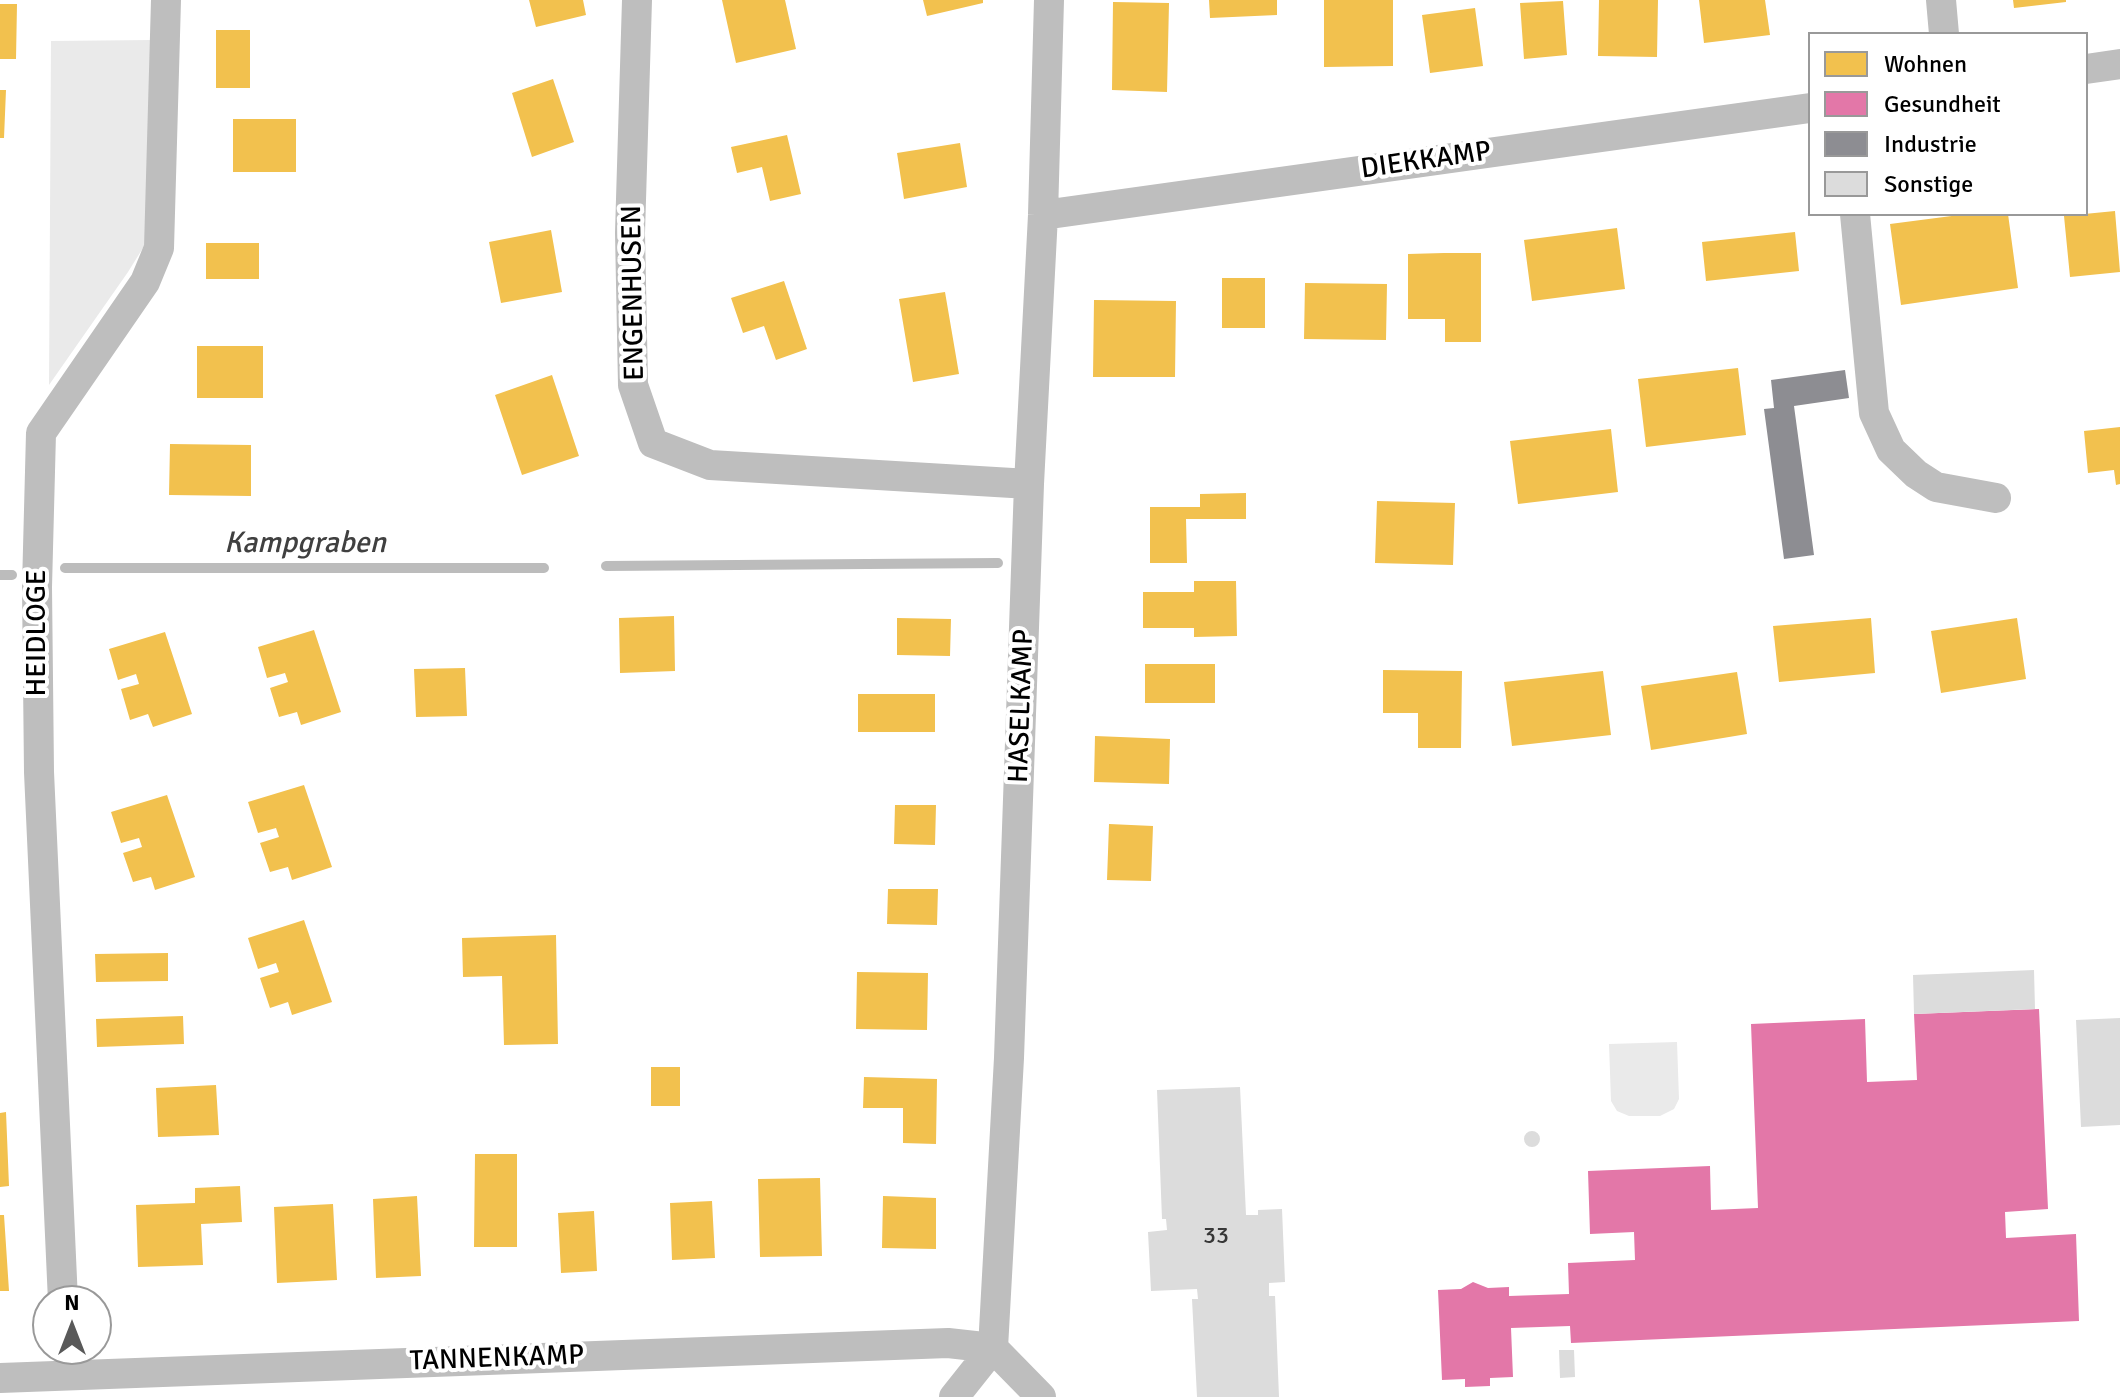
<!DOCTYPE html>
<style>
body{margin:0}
#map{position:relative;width:2120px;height:1397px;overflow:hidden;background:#fff;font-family:Signika,sans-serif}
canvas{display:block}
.legend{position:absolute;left:1808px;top:32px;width:280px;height:184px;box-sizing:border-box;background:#fff;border:2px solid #999;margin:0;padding:10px 14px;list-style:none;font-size:24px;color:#000}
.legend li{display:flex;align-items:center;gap:16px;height:40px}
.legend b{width:40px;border:2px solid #999}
.north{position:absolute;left:32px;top:1285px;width:80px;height:80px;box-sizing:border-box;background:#fff;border:2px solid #999;border-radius:50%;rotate:0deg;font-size:22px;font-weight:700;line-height:32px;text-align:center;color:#000}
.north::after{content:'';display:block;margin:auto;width:28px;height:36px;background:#595959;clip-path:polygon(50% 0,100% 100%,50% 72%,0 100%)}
</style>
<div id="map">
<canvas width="2120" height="1397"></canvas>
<ul class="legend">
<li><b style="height:22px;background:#f2c14e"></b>Wohnen</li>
<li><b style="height:22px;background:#e377a8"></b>Gesundheit</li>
<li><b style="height:22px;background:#8d8d92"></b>Industrie</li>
<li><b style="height:22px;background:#dcdcdc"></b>Sonstige</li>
</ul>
<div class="north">N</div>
</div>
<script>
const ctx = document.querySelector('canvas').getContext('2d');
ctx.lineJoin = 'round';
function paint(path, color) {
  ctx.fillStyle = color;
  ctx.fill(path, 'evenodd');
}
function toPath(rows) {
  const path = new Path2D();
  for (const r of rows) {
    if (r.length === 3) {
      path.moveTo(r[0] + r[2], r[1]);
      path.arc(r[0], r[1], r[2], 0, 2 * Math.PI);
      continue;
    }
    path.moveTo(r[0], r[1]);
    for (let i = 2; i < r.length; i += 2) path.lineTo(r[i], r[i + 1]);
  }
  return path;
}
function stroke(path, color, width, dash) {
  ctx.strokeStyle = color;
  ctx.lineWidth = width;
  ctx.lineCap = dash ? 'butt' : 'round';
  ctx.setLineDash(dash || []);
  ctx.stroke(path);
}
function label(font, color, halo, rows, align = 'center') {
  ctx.font = font + ' Signika,sans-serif';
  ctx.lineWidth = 8;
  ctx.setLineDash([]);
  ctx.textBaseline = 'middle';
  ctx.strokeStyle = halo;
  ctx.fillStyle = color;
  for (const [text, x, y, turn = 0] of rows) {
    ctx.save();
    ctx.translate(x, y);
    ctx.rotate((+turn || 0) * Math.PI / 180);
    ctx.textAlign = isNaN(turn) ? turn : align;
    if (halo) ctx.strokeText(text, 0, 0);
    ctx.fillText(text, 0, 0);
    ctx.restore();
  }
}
paint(toPath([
 [152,40,151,235,128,272,49,385,51,41],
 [1677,1042,1679,1099,1674,1109,1660,1116,1629,1116,1617,1111,1611,1101,1609,1044]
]), '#eaeaea');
paint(toPath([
 [529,0,583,0,586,15,536,27],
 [722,0,785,0,796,49,736,63],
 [923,0,983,0,983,3,927,16],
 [1209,0,1277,0,1277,15,1210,18],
 [1324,0,1393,0,1393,66,1324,67],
 [1599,0,1658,0,1657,57,1598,56],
 [1699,0,1765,0,1770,35,1704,43],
 [2013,0,2066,0,2066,2,2014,8],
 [1563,1,1567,55,1524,59,1520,3],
 [1113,2,1169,3,1167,92,1112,90],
 [0,4,17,4,16,59,0,59],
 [1475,8,1483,66,1430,73,1422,15],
 [216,30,250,30,250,88,216,88],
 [553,79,574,142,532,157,512,93],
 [0,90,6,90,4,138,0,138],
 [233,119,296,119,296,172,233,172],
 [787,135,801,194,770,201,762,167,737,173,731,147],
 [960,143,967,187,904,199,897,153],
 [2115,211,2120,272,2070,277,2064,216],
 [1967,214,2008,214,2018,288,1901,305,1890,224],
 [1617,228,1625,289,1532,301,1524,240],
 [551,230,562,292,501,303,489,242],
 [1795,232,1799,271,1706,281,1702,242],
 [206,243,259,243,259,279,206,279],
 [1444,253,1481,253,1481,342,1445,342,1445,319,1408,319,1408,254],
 [1222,278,1265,278,1265,328,1222,328],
 [784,281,807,349,776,360,764,326,743,333,731,298],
 [1305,283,1387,284,1386,340,1304,339],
 [945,292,959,374,913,382,899,299],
 [1094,300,1176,301,1175,377,1093,377],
 [197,346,263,346,263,398,197,398],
 [1738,368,1746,435,1646,447,1638,379],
 [552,375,579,456,522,475,495,395],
 [2120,427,2120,484,2116,485,2114,470,2088,473,2084,431],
 [1611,429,1618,492,1518,504,1510,441],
 [170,444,251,445,251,496,169,495],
 [1246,493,1246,519,1186,519,1187,563,1150,563,1150,507,1200,507,1200,494],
 [1377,501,1455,503,1453,565,1375,563],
 [1194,581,1236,581,1237,636,1194,637,1194,628,1143,628,1143,592,1194,592],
 [674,616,675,671,620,673,619,618],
 [897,618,951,619,950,656,897,655],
 [1871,618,1875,673,1779,682,1773,626],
 [2017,618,2026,679,1941,693,1931,631],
 [314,630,341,712,301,725,297,712,279,717,270,688,288,682,285,673,267,678,258,647],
 [165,632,192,714,153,727,148,714,130,720,121,689,139,684,136,674,118,680,109,649],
 [1145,664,1215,664,1215,703,1145,703],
 [465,668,467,716,416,717,414,669],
 [1383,670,1462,671,1461,748,1418,748,1418,713,1383,713],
 [1603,671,1611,735,1512,746,1504,682],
 [1737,672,1747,734,1651,750,1641,686],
 [858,694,935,694,935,732,858,732],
 [1095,736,1170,739,1169,784,1094,782],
 [304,785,332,867,292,880,288,867,270,872,260,843,279,837,276,828,258,833,248,802],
 [167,795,195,877,155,890,151,877,133,882,123,853,142,847,139,838,121,843,111,812],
 [895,805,936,805,935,845,894,844],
 [1109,824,1153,826,1151,881,1107,880],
 [888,889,938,889,937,925,887,924],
 [304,920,332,1002,292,1015,288,1002,270,1008,260,978,279,972,276,963,258,969,248,938],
 [556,935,558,1044,504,1045,502,976,463,977,462,938],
 [168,953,168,981,96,982,95,954],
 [857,972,928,973,927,1030,856,1029],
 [183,1016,184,1044,97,1047,96,1019],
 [651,1067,680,1067,680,1106,651,1106],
 [864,1077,937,1079,936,1144,903,1143,903,1108,863,1108],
 [216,1085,219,1135,158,1137,156,1088],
 [6,1112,9,1186,0,1187,0,1113],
 [475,1154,517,1154,517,1247,474,1247],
 [820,1178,822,1256,760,1257,758,1179],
 [240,1186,242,1222,201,1224,203,1265,138,1267,136,1205,195,1203,195,1188],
 [417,1196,421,1276,376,1278,373,1199],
 [883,1196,936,1198,936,1249,882,1248],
 [712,1201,715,1258,672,1260,670,1203],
 [333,1204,337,1280,277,1283,274,1207],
 [594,1211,597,1271,561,1273,558,1213],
 [0,1215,4,1215,9,1291,0,1291]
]), '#f2c14e');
paint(toPath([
 [2039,1009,2048,1209,2005,1212,2006,1238,2076,1234,2079,1321,1571,1343,1570,1326,1511,1328,1513,1377,1490,1378,1490,1386,1465,1387,1465,1379,1442,1380,1438,1290,1461,1289,1473,1282,1488,1288,1509,1287,1509,1296,1569,1294,1568,1263,1635,1260,1634,1232,1590,1234,1588,1171,1710,1166,1711,1210,1758,1208,1751,1024,1865,1019,1867,1082,1917,1080,1914,1014]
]), '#e377a8');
paint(toPath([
 [1845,370,1849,398,1794,406,1814,555,1784,559,1764,409,1774,408,1771,380]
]), '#8d8d92');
stroke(toPath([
 [606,566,998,563],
 [65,568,544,568],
 [0,575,12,575]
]), '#bcbcbc', 10);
paint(toPath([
 [2034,970,2035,1009,1914,1014,1913,975],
 [2120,1018,2120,1125,2081,1127,2076,1020],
 [1240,1087,1246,1215,1258,1215,1258,1210,1282,1209,1285,1282,1269,1283,1269,1296,1275,1296,1279,1397,1197,1397,1192,1299,1198,1299,1197,1289,1151,1291,1148,1232,1167,1230,1166,1219,1162,1219,1157,1090],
 [1532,1139,8],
 [1559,1350,1574,1350,1575,1377,1560,1378]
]), '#dcdcdc');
stroke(toPath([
 [637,0,630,233,633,385,653,443,710,465,1029,484],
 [1941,0,1944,34],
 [2086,69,2120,64],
 [1855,214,1874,413,1891,450,1916,474,1936,487,1996,498],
 [1043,215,1810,108],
 [63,1301,39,772,37,587,41,433,145,282,159,248,166,0],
 [993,1348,1041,1397],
 [0,1378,948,1343,993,1348],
 [954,1397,993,1348,1009,1058,1029,484,1043,215,1049,0]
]), '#bebebe', 30);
label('24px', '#373737', null, [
 ["33",1216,1237]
]);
label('28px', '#000', '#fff', [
 ["DIEKKAMP",1426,161,-8],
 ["ENGENHUSEN",634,293,-91],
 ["HEIDLOGE",38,633,-90],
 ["HASELKAMP",1022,706,-88],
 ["TANNENKAMP",497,1359,-2]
]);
label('italic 30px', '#404040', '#fff', [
 ["Kampgraben",305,544]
]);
</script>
